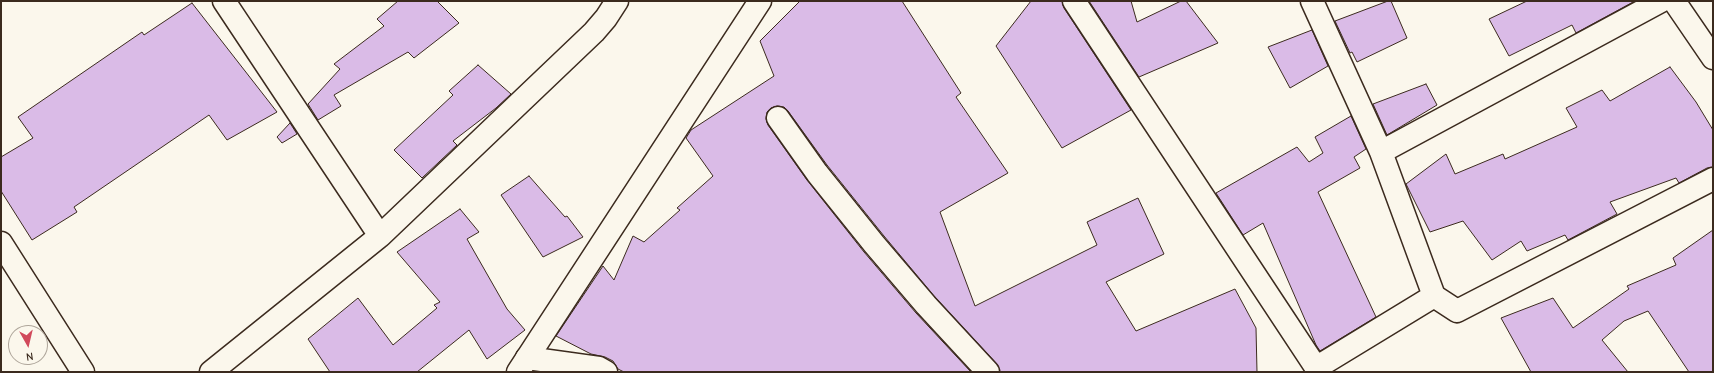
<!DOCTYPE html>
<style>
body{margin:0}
#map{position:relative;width:1714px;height:373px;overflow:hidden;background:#fbf7ec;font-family:"Comic Neue",sans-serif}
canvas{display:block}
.frame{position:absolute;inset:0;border:2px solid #3b2a1e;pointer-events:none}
.north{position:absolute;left:8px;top:325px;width:40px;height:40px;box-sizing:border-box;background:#fbf7ec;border:1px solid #aea59a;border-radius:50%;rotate:172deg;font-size:11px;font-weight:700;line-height:16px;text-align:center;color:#3b2a1e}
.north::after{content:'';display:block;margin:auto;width:14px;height:18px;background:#d1495b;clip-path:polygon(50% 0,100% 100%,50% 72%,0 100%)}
</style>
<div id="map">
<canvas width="1714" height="373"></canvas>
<div class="frame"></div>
<div class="north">N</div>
</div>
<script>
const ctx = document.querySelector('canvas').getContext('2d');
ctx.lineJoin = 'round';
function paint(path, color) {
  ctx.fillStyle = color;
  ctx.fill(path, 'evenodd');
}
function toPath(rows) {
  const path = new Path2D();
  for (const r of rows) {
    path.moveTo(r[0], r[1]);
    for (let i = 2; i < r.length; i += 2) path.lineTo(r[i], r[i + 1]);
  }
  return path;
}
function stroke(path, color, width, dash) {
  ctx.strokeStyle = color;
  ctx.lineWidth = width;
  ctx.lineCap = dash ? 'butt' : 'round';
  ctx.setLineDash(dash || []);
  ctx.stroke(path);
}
const building = toPath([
 [398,1,437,1,459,23,414,58,408,52,334,95,341,106,318,120,308,104,340,69,334,64,384,26,377,19,398,1],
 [800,1,902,1,961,93,956,97,1008,173,940,212,975,306,1097,245,1087,222,1138,198,1164,254,1106,282,1136,331,1235,289,1256,328,1257,372,1000,372,997,364,935,297,884,236,827,165,788,111,784,107,777,106,771,108,767,112,766,119,768,125,807,180,864,252,916,313,971,372,624,372,618,369,613,361,605,357,591,354,556,336,603,266,614,280,633,236,644,242,680,210,677,208,713,176,686,138,691,130,774,76,760,41,800,1],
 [1031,1,1062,1,1064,8,1131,110,1062,148,996,46,1031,1],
 [1089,1,1131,1,1137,22,1181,1,1186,1,1218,43,1139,77,1089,1],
 [1388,1,1391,1,1407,38,1357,62,1352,52,1350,53,1335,21,1388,1],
 [1527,1,1635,1,1576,33,1572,25,1509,56,1489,19,1527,1],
 [192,3,277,112,227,140,209,115,74,207,77,212,32,240,1,191,1,157,33,138,18,117,142,32,144,35,192,3],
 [1312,30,1328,66,1290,88,1268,47,1312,30],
 [478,65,511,94,496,108,453,141,457,145,422,178,394,150,453,95,449,91,478,65],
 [1670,67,1696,102,1713,130,1713,167,1707,168,1679,183,1676,178,1610,202,1617,214,1568,240,1565,235,1527,251,1521,241,1492,260,1463,221,1430,232,1406,184,1446,154,1455,174,1503,154,1505,159,1577,127,1566,108,1602,90,1610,101,1670,67],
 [1426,84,1437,105,1387,135,1373,104,1426,84],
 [1351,116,1366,149,1354,157,1360,168,1318,192,1376,317,1320,351,1316,345,1263,223,1243,235,1216,193,1297,147,1309,162,1323,153,1315,137,1351,116],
 [290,123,297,134,282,143,277,137,290,123],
 [529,176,565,217,567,216,583,237,543,257,501,195,529,176],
 [460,209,479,232,467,239,507,309,525,330,487,359,469,330,417,372,330,372,308,339,358,298,393,345,437,308,434,305,440,302,397,252,460,209],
 [1713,230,1713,372,1689,372,1648,311,1624,321,1602,340,1628,372,1531,372,1501,318,1553,298,1573,328,1629,289,1627,286,1676,265,1673,258,1713,230]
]);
paint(building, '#dabbe7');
stroke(building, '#3b2a1e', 1);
const minor = toPath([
 [224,1,380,236],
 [1074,1,1319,372],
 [1312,1,1381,152],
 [1674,1,1713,58],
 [778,118,817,173,874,244,926,305,988,372],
 [1434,296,1381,152,1661,1],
 [527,358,599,368,606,372],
 [1314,364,1324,363,1434,296,1457,311,1713,179],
 [211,372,380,236,594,32,606,18,617,1]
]);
const tertiary = toPath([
 [518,372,760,1]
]);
const secondary = toPath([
 [1,243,83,372]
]);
stroke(minor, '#3b2a1e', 25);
stroke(tertiary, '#3b2a1e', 25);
stroke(secondary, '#3b2a1e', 25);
stroke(minor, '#fbf7ec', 22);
stroke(tertiary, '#fbf7ec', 22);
stroke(secondary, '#fbf7ec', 22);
</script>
